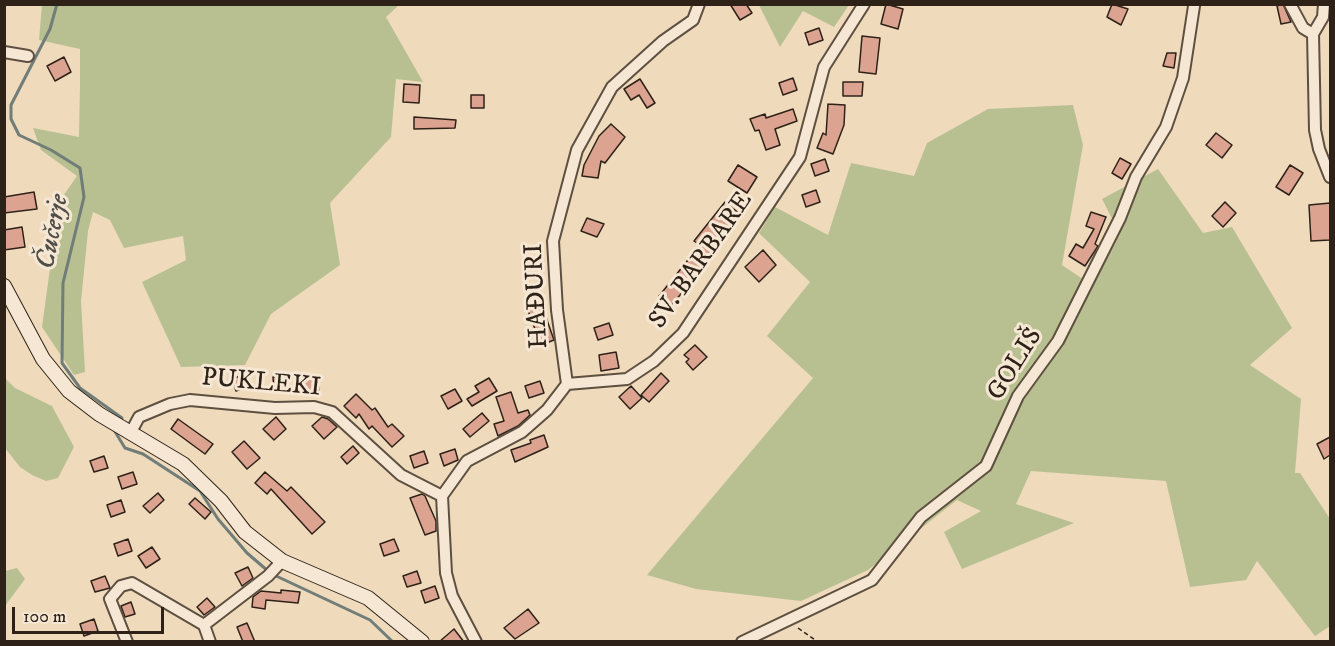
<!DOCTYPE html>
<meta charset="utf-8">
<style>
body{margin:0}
#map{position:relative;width:1335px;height:646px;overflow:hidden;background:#efdabc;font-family:"IM FELL DW Pica",serif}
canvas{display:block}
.frame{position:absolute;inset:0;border:6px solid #2e2218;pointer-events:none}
.scale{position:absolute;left:12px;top:607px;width:152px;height:27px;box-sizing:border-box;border:3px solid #2e2218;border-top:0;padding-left:8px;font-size:18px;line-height:21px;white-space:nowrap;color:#2e2218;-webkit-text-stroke:4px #f5e7d3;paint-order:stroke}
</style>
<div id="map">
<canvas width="1335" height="646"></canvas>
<div class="frame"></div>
<div class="scale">100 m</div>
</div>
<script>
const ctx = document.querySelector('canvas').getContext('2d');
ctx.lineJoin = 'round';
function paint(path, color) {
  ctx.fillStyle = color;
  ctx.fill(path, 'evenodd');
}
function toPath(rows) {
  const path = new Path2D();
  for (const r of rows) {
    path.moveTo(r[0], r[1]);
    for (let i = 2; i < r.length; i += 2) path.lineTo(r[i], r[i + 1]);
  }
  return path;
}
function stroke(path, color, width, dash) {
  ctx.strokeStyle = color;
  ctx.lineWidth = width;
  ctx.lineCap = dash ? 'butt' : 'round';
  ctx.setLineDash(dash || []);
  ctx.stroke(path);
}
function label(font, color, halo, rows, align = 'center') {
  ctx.font = font + ' "IM FELL DW Pica",serif';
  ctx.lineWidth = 6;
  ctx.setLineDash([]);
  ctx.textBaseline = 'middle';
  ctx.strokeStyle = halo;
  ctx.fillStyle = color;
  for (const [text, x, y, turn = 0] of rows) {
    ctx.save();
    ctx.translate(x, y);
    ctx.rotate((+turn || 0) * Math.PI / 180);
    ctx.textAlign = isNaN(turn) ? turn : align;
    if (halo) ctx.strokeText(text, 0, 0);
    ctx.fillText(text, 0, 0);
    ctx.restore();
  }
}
paint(toPath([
 [42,5,399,5,386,17,423,82,396,79,391,137,330,203,340,265,271,314,245,365,181,367,142,282,186,260,183,236,124,248,110,220,93,212,88,231,81,301,85,372,74,375,42,327,59,202,77,176,41,150,33,128,79,137,80,85,80,49,39,40],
 [759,5,849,5,834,27,803,11,780,47],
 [1073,105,1083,145,1062,265,1093,286,1120,234,1102,199,1158,169,1203,233,1232,227,1292,328,1250,365,1301,399,1295,473,1300,473,1330,519,1330,626,1315,636,1257,561,1246,580,1190,587,1166,481,1031,471,1016,504,1074,523,962,569,944,532,981,511,957,500,868,570,801,601,696,589,647,575,813,378,767,336,810,282,759,233,775,207,828,235,851,163,914,176,927,143,988,109],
 [5,378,15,388,52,406,74,447,58,478,46,481,32,475,20,467,5,448],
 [17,568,25,579,5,606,5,571]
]), '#b8c091');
stroke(toPath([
 [57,4,50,29,11,105,11,119,19,135,51,150,80,168,84,197,63,283,62,363,80,388,122,418],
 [114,430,125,448,143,454,200,491,218,519,247,553,268,571],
 [274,575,370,620,393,642]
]), '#707d78', 3);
const building = toPath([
 [730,4,746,4,752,13,740,20,730,4],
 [886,4,903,9,898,29,881,24,886,4],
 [1112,4,1128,9,1121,25,1107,17,1112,4],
 [1282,4,1283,4,1291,22,1281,24,1277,6,1282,4],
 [819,28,823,40,809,45,805,33,819,28],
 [862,36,880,38,876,74,859,72,862,36],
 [1167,53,1176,53,1174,68,1163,66,1167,53],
 [64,57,71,72,55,81,47,66,64,57],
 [793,78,797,90,783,95,779,83,793,78],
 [640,79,655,103,647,108,639,95,631,100,624,89,640,79],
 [843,82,863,82,862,96,843,96,843,82],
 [404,84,420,85,419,103,403,102,404,84],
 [471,95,484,95,484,108,471,108,471,95],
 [828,104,845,105,844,125,833,154,817,148,823,133,826,135,828,104],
 [793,109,797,121,775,129,780,145,766,150,759,130,755,131,750,119,765,114,766,118,793,109],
 [414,117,456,120,455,128,414,129,414,117],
 [611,124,625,137,605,163,601,161,598,178,582,176,584,165,599,136,611,124],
 [1216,133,1232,145,1222,158,1206,145,1216,133],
 [1120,158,1131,164,1122,179,1112,173,1120,158],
 [825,159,829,171,815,176,811,164,825,159],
 [738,165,757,177,747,193,728,181,738,165],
 [1290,165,1303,173,1289,195,1276,187,1290,165],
 [816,190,820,202,806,207,802,195,816,190],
 [34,192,37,209,4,213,4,197,34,192],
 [725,202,740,214,702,264,704,266,671,306,659,296,700,245,694,241,725,202],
 [1225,202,1236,213,1223,227,1212,216,1225,202],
 [1330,203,1330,240,1311,241,1309,205,1330,203],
 [1091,212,1106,217,1095,244,1098,246,1085,266,1069,256,1076,244,1083,248,1094,229,1086,226,1091,212],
 [587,218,604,224,597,237,581,231,587,218],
 [22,227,25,247,4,250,4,230,22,227],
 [763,250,776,265,759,282,745,267,763,250],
 [541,303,554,340,541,345,527,308,541,303],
 [609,323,613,335,598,340,594,328,609,323],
 [695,345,707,357,693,370,686,362,689,359,684,355,695,345],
 [616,352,619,368,601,371,599,355,616,352],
 [661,373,669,381,649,402,641,395,661,373],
 [246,374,250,386,236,391,232,379,246,374],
 [284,375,286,390,274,391,273,377,284,375],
 [302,375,319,375,319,391,301,391,302,375],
 [489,378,497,391,472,406,467,399,479,392,475,386,489,378],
 [540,381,544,393,529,398,525,386,540,381],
 [631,386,642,398,630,409,619,397,631,386],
 [455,389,462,401,448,409,441,396,455,389],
 [511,392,518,413,528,410,530,415,518,426,498,436,494,424,504,421,496,397,511,392],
 [356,394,372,410,375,408,388,427,392,424,404,436,392,447,372,426,369,429,359,414,356,418,344,406,356,394],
 [482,413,489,421,470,437,463,429,482,413],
 [276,417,286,429,274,440,263,429,276,417],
 [322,417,328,419,337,427,324,439,312,426,322,417],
 [178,419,213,444,205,454,171,429,178,419],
 [544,435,548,447,515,462,511,450,531,443,530,440,544,435],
 [1330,437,1330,455,1324,459,1317,444,1330,437],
 [244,441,260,458,247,469,232,452,244,441],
 [353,446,359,453,347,464,341,457,353,446],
 [455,449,458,460,444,466,440,454,455,449],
 [424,451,428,463,414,468,410,456,424,451],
 [104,456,108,468,94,472,90,461,104,456],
 [133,472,137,484,122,489,118,477,133,472],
 [265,472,287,491,291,487,325,522,312,534,271,489,267,494,255,483,265,472],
 [158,493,164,500,150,513,143,506,158,493],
 [422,494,425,496,436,521,436,531,425,535,410,498,422,494],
 [195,498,211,512,205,519,189,504,195,498],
 [121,500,125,512,111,517,107,505,121,500],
 [128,539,132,551,118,556,114,544,128,539],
 [394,539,399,551,384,556,380,544,394,539],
 [152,547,160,559,146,568,138,556,152,547],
 [248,567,253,578,242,586,235,573,248,567],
 [417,571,421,583,407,587,403,576,417,571],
 [105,576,110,588,95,592,91,581,105,576],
 [435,586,439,598,425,603,421,591,435,586],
 [281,590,300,592,298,603,266,600,265,609,252,607,253,597,261,591,281,593,281,590],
 [207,598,215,607,204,615,197,607,207,598],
 [131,602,135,614,125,617,121,606,131,602],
 [528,609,539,623,515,639,504,628,528,609],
 [94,619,98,631,84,636,80,624,94,619],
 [247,623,255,642,243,642,237,627,247,623],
 [454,629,464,642,439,642,454,629]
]);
paint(building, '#dba390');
stroke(building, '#2e2218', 1.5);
const street = toPath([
 [1290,4,1303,28,1313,34],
 [1324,4,1323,17,1313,34,1315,130,1319,149,1330,177],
 [4,52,28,56],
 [567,384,557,310,553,241,577,150,612,87,663,41,693,20,699,4],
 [131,432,139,417,170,404,190,400,275,408,314,407,332,412,401,475,442,496],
 [204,625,210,642],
 [127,642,110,599,121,586,132,583,204,625,268,576,282,561],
 [476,642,452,596,446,573,442,496,467,461,522,432,547,410,567,384,627,379,654,361,683,333,800,157,824,67,864,4],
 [742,642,872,580,921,517,986,466,1018,396,1058,341,1120,218,1136,177,1166,127,1183,78,1194,6]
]);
const secondary = toPath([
 [4,286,43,359,69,391,99,414,183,464,221,501,245,532,282,561,368,598,422,642]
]);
stroke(street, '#5e5041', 14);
stroke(secondary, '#2e2218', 16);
stroke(toPath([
 [798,628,818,642]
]), '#2e2218', 1.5, [4.5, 3]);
stroke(street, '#f5e7d3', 10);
stroke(secondary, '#f5e7d3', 14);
label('26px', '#2e2218', '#f5e7d3', [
 ["SV. BARBARE",702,261,-55],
 ["HAĐURI",538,296,-93],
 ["GOLIŠ",1016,365,-58],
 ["PUKLEKI",261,384,5]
]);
label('italic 27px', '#4f4f48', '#f5e7d3', [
 ["Čučerje",54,232,-79]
]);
</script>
